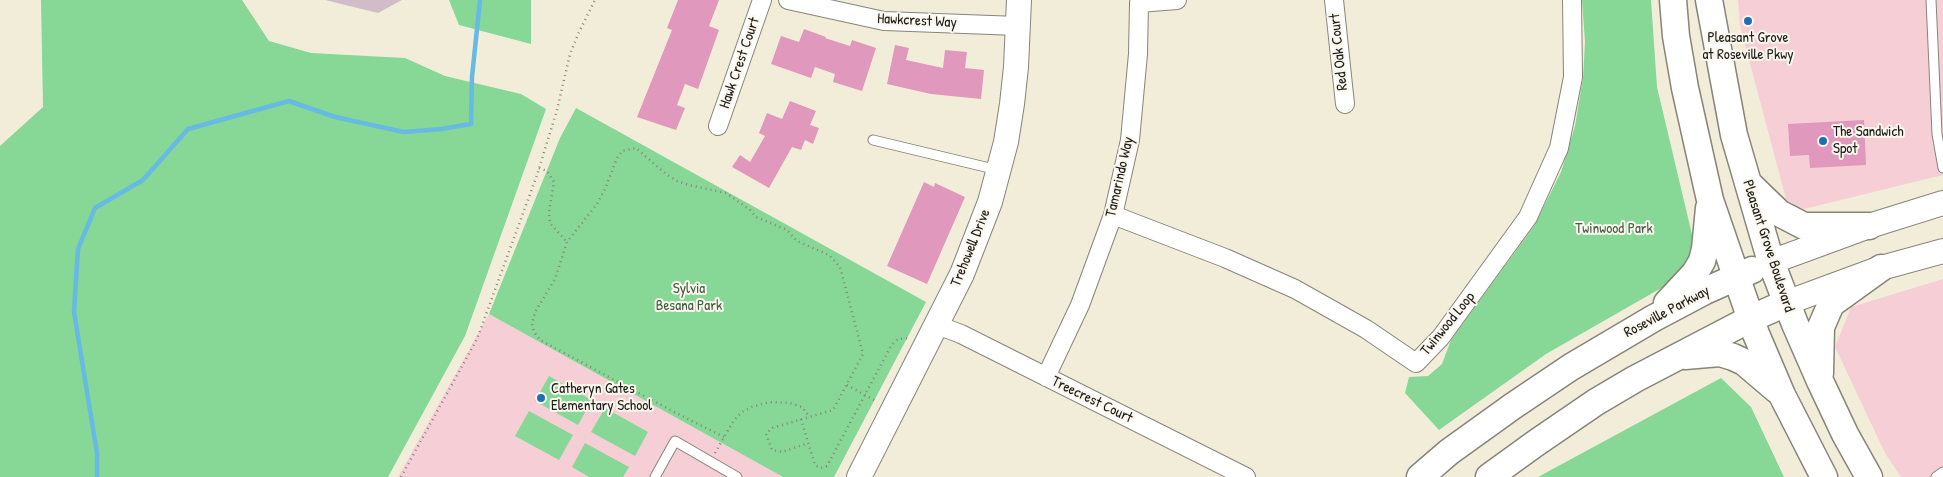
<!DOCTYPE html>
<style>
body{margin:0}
canvas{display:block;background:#f2edd8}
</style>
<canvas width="1943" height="477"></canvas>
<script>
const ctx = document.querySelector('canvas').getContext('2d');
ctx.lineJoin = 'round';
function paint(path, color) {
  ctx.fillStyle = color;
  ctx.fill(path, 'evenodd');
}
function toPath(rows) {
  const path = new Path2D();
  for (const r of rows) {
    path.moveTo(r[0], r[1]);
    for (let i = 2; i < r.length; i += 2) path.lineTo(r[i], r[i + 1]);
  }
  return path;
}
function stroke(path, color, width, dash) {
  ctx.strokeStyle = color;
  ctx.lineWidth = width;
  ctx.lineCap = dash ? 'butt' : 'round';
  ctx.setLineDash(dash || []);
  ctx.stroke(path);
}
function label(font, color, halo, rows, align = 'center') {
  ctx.font = font + ' "Patrick Hand",sans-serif';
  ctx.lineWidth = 4;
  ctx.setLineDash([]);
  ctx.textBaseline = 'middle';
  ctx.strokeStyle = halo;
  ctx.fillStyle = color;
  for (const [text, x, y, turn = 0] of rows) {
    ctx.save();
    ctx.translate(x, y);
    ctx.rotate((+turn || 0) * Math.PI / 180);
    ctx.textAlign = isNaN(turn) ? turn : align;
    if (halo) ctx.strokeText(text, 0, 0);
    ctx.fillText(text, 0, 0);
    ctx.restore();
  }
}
paint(toPath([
 [1738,0,1943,0,1943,175,1800,210,1786,199,1740,26],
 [1943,279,1943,477,1901,477,1885,453,1835,347,1851,307],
 [489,314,783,477,398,477]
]), '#f6cfd6');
paint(toPath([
 [325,0,402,0,378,13]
]), '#d1bdc9');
paint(toPath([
 [41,0,242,0,269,41,311,53,405,58,445,76,521,94,546,109,465,336,388,477,0,477,0,146,43,107],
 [449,0,531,0,531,44,459,25],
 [1582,0,1651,0,1657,87,1694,243,1690,263,1677,279,1546,354,1439,430,1405,393,1409,377,1428,376,1442,364,1451,340,1534,226,1561,172,1575,126,1583,78,1585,42],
 [576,108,926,302,834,477,783,477,489,314,560,138],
 [549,376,592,400,578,425,535,401],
 [1721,378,1751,407,1784,477,1538,477],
 [605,408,648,432,635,456,591,432],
 [529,411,573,435,559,460,515,436],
 [585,443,629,467,623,477,589,477,572,467]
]), '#87d797');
stroke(toPath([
 [97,477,97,453,74,312,78,249,95,208,143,180,188,129,289,101,335,117,404,132,441,129,471,124,472,77,480,0]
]), '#66bae3', 4.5);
paint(toPath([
 [678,0,719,0,709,26,719,30,698,89,685,84,677,105,685,108,676,130,637,117,672,30,667,28],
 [804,29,826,37,825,38,850,46,852,40,876,48,862,91,833,82,835,74,815,67,811,78,771,64,781,36,799,42],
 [895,45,909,48,906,60,943,68,945,50,967,52,965,68,984,70,981,99,931,94,887,84],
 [790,101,816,111,810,125,819,128,813,144,805,140,801,150,792,147,769,188,732,167,740,155,750,162,765,136,759,133,767,113,782,119],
 [1864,120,1866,165,1810,168,1809,155,1790,156,1788,124],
 [924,182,934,187,935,183,965,197,927,284,887,266]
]), '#e098bc');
const lane = toPath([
 [1931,0,1937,134,1943,168],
 [873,140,998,170],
 [655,477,675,441,737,477],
 [1936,477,1943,472]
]);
const street = toPath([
 [788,0,884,21,1018,26],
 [1334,0,1345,104],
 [718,126,762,0],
 [1113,215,1225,258,1295,289,1366,329,1416,363,1441,337,1528,217,1559,148,1573,77,1572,0],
 [937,325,961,334,1246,477],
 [1046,377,1080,305,1113,215,1130,140,1138,54,1139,3,1177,0]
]);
const secondary = toPath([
 [1771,262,1869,226,1943,203],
 [1786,303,1881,268,1943,251],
 [859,477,962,274,990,202,1006,142,1012,104,1016,67,1019,0]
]);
const primary = toPath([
 [1673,0,1676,36,1685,88,1710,200,1756,334,1782,395,1824,477],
 [1709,0,1734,135,1771,262,1795,324,1820,381,1845,434,1869,477],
 [1748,183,1779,213,1804,226,1869,226],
 [1667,303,1695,273,1702,261,1705,249,1709,208],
 [1685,356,1720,353,1733,357,1744,362,1777,390],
 [1820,373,1821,327,1831,304,1881,268],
 [1420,477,1449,452,1513,406,1571,367,1654,318,1705,291,1752,270],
 [1489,477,1536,443,1596,402,1635,379,1750,319,1786,303]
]);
stroke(lane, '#87847a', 11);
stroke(street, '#87847a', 20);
stroke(secondary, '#87847a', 26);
stroke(primary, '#87847a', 29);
stroke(toPath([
 [539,168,547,171,554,182,549,212,550,223,567,242],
 [847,385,876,401],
 [801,419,815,465,821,468,827,466,891,346,898,339,909,338],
 [724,437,678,414,540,340,534,332,532,324,535,312,555,279,567,242,597,204,605,189,617,158,622,151,636,148,666,174,677,181,689,185,726,193,750,210,756,217,787,230,797,241,829,255,840,267,863,354,833,410,772,428,766,434,772,450,782,452,808,443],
 [715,453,734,420,742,412,752,407,769,402,790,403,802,407,809,416],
 [401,477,477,339,537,175,557,110,570,54,579,32,595,0]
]), '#87847a', 2.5, [1, 4]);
stroke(lane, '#fff', 9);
stroke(street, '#fff', 18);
stroke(secondary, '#fff', 24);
stroke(primary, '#fff', 26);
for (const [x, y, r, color] of [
 [1748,21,5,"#1f6fb2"],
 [1823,141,5,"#1f6fb2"],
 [541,398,5,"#1f6fb2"]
]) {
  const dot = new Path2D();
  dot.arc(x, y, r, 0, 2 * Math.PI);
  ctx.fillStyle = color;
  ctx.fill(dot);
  stroke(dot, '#fbf7ec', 2);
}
label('15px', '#1c1c1c', '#fbf7ec', [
 ["Hawkcrest Way",917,21,3],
 ["Red Oak Court",1339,52,-96],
 ["Hawk Crest Court",740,63,-71],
 ["Tamarindo Way",1120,177,-77],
 ["Pleasant Grove Boulevard",1768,246,72],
 ["Trehowell Drive",971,248,-68],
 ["Roseville Parkway",1667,312,-28],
 ["Twinwood Loop",1448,324,-51],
 ["Treecrest Court",1092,400,26]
]);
label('15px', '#1c1c1c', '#fbf7ec', [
 ["Pleasant Grove",1748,38,"center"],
 ["at Roseville Pkwy",1748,55,"center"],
 ["The Sandwich",1833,132],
 ["Spot",1833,149],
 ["Catheryn Gates",551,389],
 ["Elementary School",551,406]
], 'left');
label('15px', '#415d47', '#fbf7ec', [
 ["Twinwood Park",1614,229],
 ["Sylvia",689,289],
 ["Besana Park",689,306]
]);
</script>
